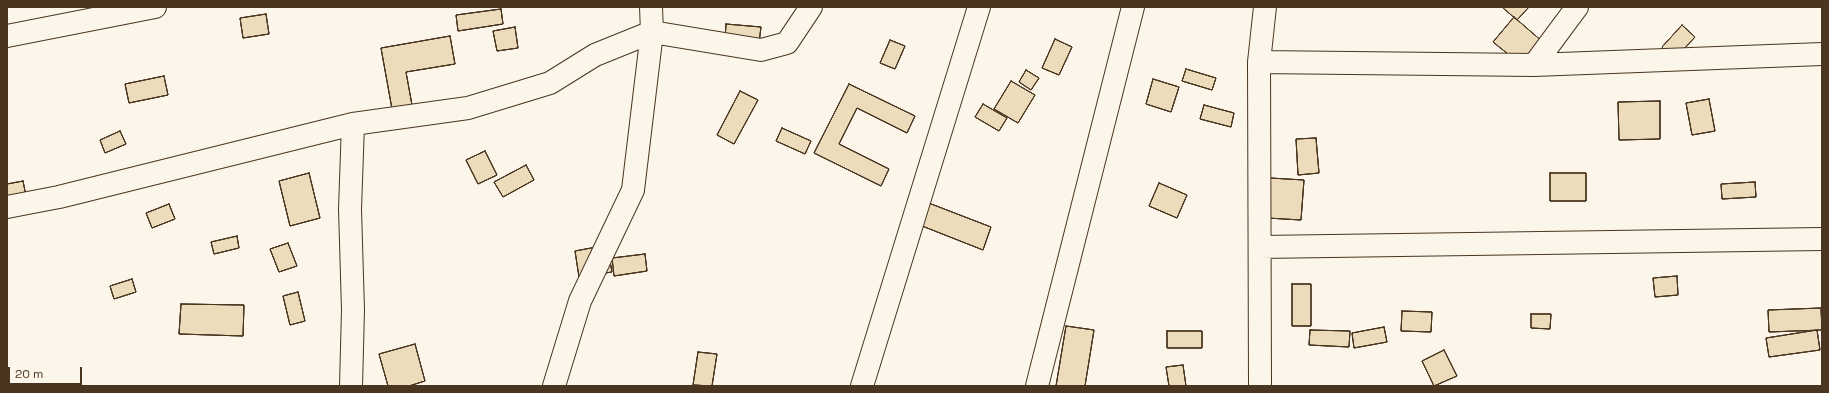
<!DOCTYPE html>
<style>
body{margin:0}
#map{position:relative;width:1829px;height:393px;overflow:hidden;background:#fbf6e9;font-family:"Space Grotesk",sans-serif}
canvas{display:block}
.frame{position:absolute;inset:0;border:8px solid #4a3520;pointer-events:none}
.scale{position:absolute;left:8px;top:367px;width:74px;height:18px;box-sizing:border-box;border:2px solid #4a3520;border-top:0;padding-left:5px;font-size:12px;line-height:14px;white-space:nowrap;color:#4a3520;-webkit-text-stroke:3px #fbf6e9;paint-order:stroke}
</style>
<div id="map">
<canvas width="1829" height="393"></canvas>
<div class="frame"></div>
<div class="scale">20 m</div>
</div>
<script>
const ctx = document.querySelector('canvas').getContext('2d');
ctx.lineJoin = 'round';
function paint(path, color) {
  ctx.fillStyle = color;
  ctx.fill(path, 'evenodd');
}
function toPath(rows) {
  const path = new Path2D();
  for (const r of rows) {
    path.moveTo(r[0], r[1]);
    for (let i = 2; i < r.length; i += 2) path.lineTo(r[i], r[i + 1]);
  }
  return path;
}
function stroke(path, color, width, dash) {
  ctx.strokeStyle = color;
  ctx.lineWidth = width;
  ctx.lineCap = dash ? 'butt' : 'round';
  ctx.setLineDash(dash || []);
  ctx.stroke(path);
}
const building = toPath([
 [1504,7,1529,7,1517,20,1503,8,1504,7],
 [1504,7,1529,7,1517,20,1503,8,1504,7],
 [1504,7,1529,7,1517,20,1503,8,1504,7],
 [501,9,503,24,458,31,456,15,501,9],
 [501,9,503,24,458,31,456,15,501,9],
 [501,9,503,24,458,31,456,15,501,9],
 [266,14,269,34,243,38,240,18,266,14],
 [266,14,269,34,243,38,240,18,266,14],
 [266,14,269,34,243,38,240,18,266,14],
 [1514,17,1544,43,1524,67,1493,42,1514,17],
 [1514,17,1544,43,1524,67,1493,42,1514,17],
 [1514,17,1544,43,1524,67,1493,42,1514,17],
 [726,24,761,27,759,43,725,40,726,24],
 [726,24,761,27,759,43,725,40,726,24],
 [726,24,761,27,759,43,725,40,726,24],
 [1682,25,1695,37,1674,60,1662,47,1682,25],
 [1682,25,1695,37,1674,60,1662,47,1682,25],
 [1682,25,1695,37,1674,60,1662,47,1682,25],
 [515,27,518,48,497,51,493,31,515,27],
 [515,27,518,48,497,51,493,31,515,27],
 [515,27,518,48,497,51,493,31,515,27],
 [450,36,455,64,406,72,412,105,392,109,381,48,450,36],
 [450,36,455,64,406,72,412,105,392,109,381,48,450,36],
 [450,36,455,64,406,72,412,105,392,109,381,48,450,36],
 [1055,39,1072,47,1059,75,1042,68,1055,39],
 [1055,39,1072,47,1059,75,1042,68,1055,39],
 [1055,39,1072,47,1059,75,1042,68,1055,39],
 [890,40,905,46,895,69,880,63,890,40],
 [890,40,905,46,895,69,880,63,890,40],
 [890,40,905,46,895,69,880,63,890,40],
 [1186,69,1216,78,1212,90,1182,81,1186,69],
 [1186,69,1216,78,1212,90,1182,81,1186,69],
 [1186,69,1216,78,1212,90,1182,81,1186,69],
 [1026,70,1039,78,1031,90,1019,82,1026,70],
 [1026,70,1039,78,1031,90,1019,82,1026,70],
 [1026,70,1039,78,1031,90,1019,82,1026,70],
 [164,76,168,95,129,103,125,84,164,76],
 [164,76,168,95,129,103,125,84,164,76],
 [164,76,168,95,129,103,125,84,164,76],
 [1153,79,1179,87,1171,112,1146,104,1153,79],
 [1153,79,1179,87,1171,112,1146,104,1153,79],
 [1153,79,1179,87,1171,112,1146,104,1153,79],
 [1011,81,1035,95,1018,123,994,109,1011,81],
 [1011,81,1035,95,1018,123,994,109,1011,81],
 [1011,81,1035,95,1018,123,994,109,1011,81],
 [849,84,915,116,907,133,857,108,839,144,889,169,881,186,814,153,849,84],
 [849,84,915,116,907,133,857,108,839,144,889,169,881,186,814,153,849,84],
 [849,84,915,116,907,133,857,108,839,144,889,169,881,186,814,153,849,84],
 [740,91,758,100,734,144,717,135,740,91],
 [740,91,758,100,734,144,717,135,740,91],
 [740,91,758,100,734,144,717,135,740,91],
 [1709,99,1715,131,1692,135,1686,103,1709,99],
 [1709,99,1715,131,1692,135,1686,103,1709,99],
 [1709,99,1715,131,1692,135,1686,103,1709,99],
 [1660,101,1660,139,1619,140,1618,102,1660,101],
 [1660,101,1660,139,1619,140,1618,102,1660,101],
 [1660,101,1660,139,1619,140,1618,102,1660,101],
 [983,104,1007,118,999,131,975,117,983,104],
 [983,104,1007,118,999,131,975,117,983,104],
 [983,104,1007,118,999,131,975,117,983,104],
 [1204,105,1234,113,1231,127,1200,119,1204,105],
 [1204,105,1234,113,1231,127,1200,119,1204,105],
 [1204,105,1234,113,1231,127,1200,119,1204,105],
 [782,128,811,141,805,154,776,141,782,128],
 [782,128,811,141,805,154,776,141,782,128],
 [782,128,811,141,805,154,776,141,782,128],
 [120,131,126,144,105,153,100,140,120,131],
 [120,131,126,144,105,153,100,140,120,131],
 [120,131,126,144,105,153,100,140,120,131],
 [1316,138,1319,173,1298,175,1296,139,1316,138],
 [1316,138,1319,173,1298,175,1296,139,1316,138],
 [1316,138,1319,173,1298,175,1296,139,1316,138],
 [485,151,497,175,478,184,466,160,485,151],
 [485,151,497,175,478,184,466,160,485,151],
 [485,151,497,175,478,184,466,160,485,151],
 [526,165,534,180,503,197,494,182,526,165],
 [526,165,534,180,503,197,494,182,526,165],
 [526,165,534,180,503,197,494,182,526,165],
 [309,173,320,218,290,226,279,181,309,173],
 [309,173,320,218,290,226,279,181,309,173],
 [309,173,320,218,290,226,279,181,309,173],
 [1550,173,1586,173,1586,201,1550,201,1550,173],
 [1550,173,1586,173,1586,201,1550,201,1550,173],
 [1550,173,1586,173,1586,201,1550,201,1550,173],
 [1270,178,1304,180,1301,220,1267,218,1270,178],
 [1270,178,1304,180,1301,220,1267,218,1270,178],
 [1270,178,1304,180,1301,220,1267,218,1270,178],
 [23,181,26,196,7,199,7,184,23,181],
 [23,181,26,196,7,199,7,184,23,181],
 [23,181,26,196,7,199,7,184,23,181],
 [1755,182,1756,197,1722,199,1721,184,1755,182],
 [1755,182,1756,197,1722,199,1721,184,1755,182],
 [1755,182,1756,197,1722,199,1721,184,1755,182],
 [1159,183,1187,195,1177,218,1149,206,1159,183],
 [1159,183,1187,195,1177,218,1149,206,1159,183],
 [1159,183,1187,195,1177,218,1149,206,1159,183],
 [926,202,991,227,983,250,917,224,926,202],
 [926,202,991,227,983,250,917,224,926,202],
 [926,202,991,227,983,250,917,224,926,202],
 [169,204,175,219,152,228,146,213,169,204],
 [169,204,175,219,152,228,146,213,169,204],
 [169,204,175,219,152,228,146,213,169,204],
 [237,236,239,248,214,254,211,242,237,236],
 [237,236,239,248,214,254,211,242,237,236],
 [237,236,239,248,214,254,211,242,237,236],
 [288,243,297,266,279,272,270,249,288,243],
 [288,243,297,266,279,272,270,249,288,243],
 [288,243,297,266,279,272,270,249,288,243],
 [607,245,612,272,579,277,575,251,607,245],
 [607,245,612,272,579,277,575,251,607,245],
 [607,245,612,272,579,277,575,251,607,245],
 [645,254,647,271,614,276,612,258,645,254],
 [645,254,647,271,614,276,612,258,645,254],
 [645,254,647,271,614,276,612,258,645,254],
 [1677,276,1678,295,1655,297,1653,278,1677,276],
 [1677,276,1678,295,1655,297,1653,278,1677,276],
 [1677,276,1678,295,1655,297,1653,278,1677,276],
 [132,279,136,292,114,299,110,286,132,279],
 [132,279,136,292,114,299,110,286,132,279],
 [132,279,136,292,114,299,110,286,132,279],
 [1292,284,1311,284,1311,326,1292,326,1292,284],
 [1292,284,1311,284,1311,326,1292,326,1292,284],
 [1292,284,1311,284,1311,326,1292,326,1292,284],
 [298,292,305,321,290,325,283,296,298,292],
 [298,292,305,321,290,325,283,296,298,292],
 [298,292,305,321,290,325,283,296,298,292],
 [181,304,244,305,243,336,179,334,181,304],
 [181,304,244,305,243,336,179,334,181,304],
 [181,304,244,305,243,336,179,334,181,304],
 [1821,308,1822,330,1769,332,1768,310,1821,308],
 [1821,308,1822,330,1769,332,1768,310,1821,308],
 [1821,308,1822,330,1769,332,1768,310,1821,308],
 [1402,311,1432,312,1431,332,1401,331,1402,311],
 [1402,311,1432,312,1431,332,1401,331,1402,311],
 [1402,311,1432,312,1431,332,1401,331,1402,311],
 [1531,314,1551,314,1550,329,1531,328,1531,314],
 [1531,314,1551,314,1550,329,1531,328,1531,314],
 [1531,314,1551,314,1550,329,1531,328,1531,314],
 [1066,326,1094,330,1085,386,1056,386,1066,326],
 [1066,326,1094,330,1085,386,1056,386,1066,326],
 [1066,326,1094,330,1085,386,1056,386,1066,326],
 [1384,327,1387,342,1354,348,1352,333,1384,327],
 [1384,327,1387,342,1354,348,1352,333,1384,327],
 [1384,327,1387,342,1354,348,1352,333,1384,327],
 [1310,330,1350,331,1349,347,1309,345,1310,330],
 [1310,330,1350,331,1349,347,1309,345,1310,330],
 [1310,330,1350,331,1349,347,1309,345,1310,330],
 [1817,330,1820,350,1769,357,1766,338,1817,330],
 [1817,330,1820,350,1769,357,1766,338,1817,330],
 [1817,330,1820,350,1769,357,1766,338,1817,330],
 [1167,331,1202,331,1202,348,1167,348,1167,331],
 [1167,331,1202,331,1202,348,1167,348,1167,331],
 [1167,331,1202,331,1202,348,1167,348,1167,331],
 [415,344,425,381,409,386,388,386,379,354,415,344],
 [415,344,425,381,409,386,388,386,379,354,415,344],
 [415,344,425,381,409,386,388,386,379,354,415,344],
 [1444,350,1457,376,1434,386,1422,361,1444,350],
 [1444,350,1457,376,1434,386,1422,361,1444,350],
 [1444,350,1457,376,1434,386,1422,361,1444,350],
 [698,352,717,354,712,386,693,385,698,352],
 [698,352,717,354,712,386,693,385,698,352],
 [698,352,717,354,712,386,693,385,698,352],
 [1183,365,1186,386,1169,386,1166,367,1183,365],
 [1183,365,1186,386,1169,386,1166,367,1183,365],
 [1183,365,1186,386,1169,386,1166,367,1183,365]
]);
paint(building, '#ecdcbc');
stroke(building, '#4a3520', 1);
const minor = toPath([
 [7,36,155,7],
 [1259,62,1534,65,1822,54],
 [1534,65,1577,7],
 [7,207,59,197,353,124,468,108,550,83,595,55,652,32,761,50,787,43,811,7],
 [1260,247,1822,239],
 [351,386,353,310,350,209,353,124],
 [554,386,580,301,633,190,652,32,651,7],
 [862,386,979,7],
 [1037,386,1133,7],
 [1260,386,1259,62,1265,7]
]);
stroke(minor, '#4a3520', 24);
stroke(minor, '#fbf6e9', 22);
</script>
